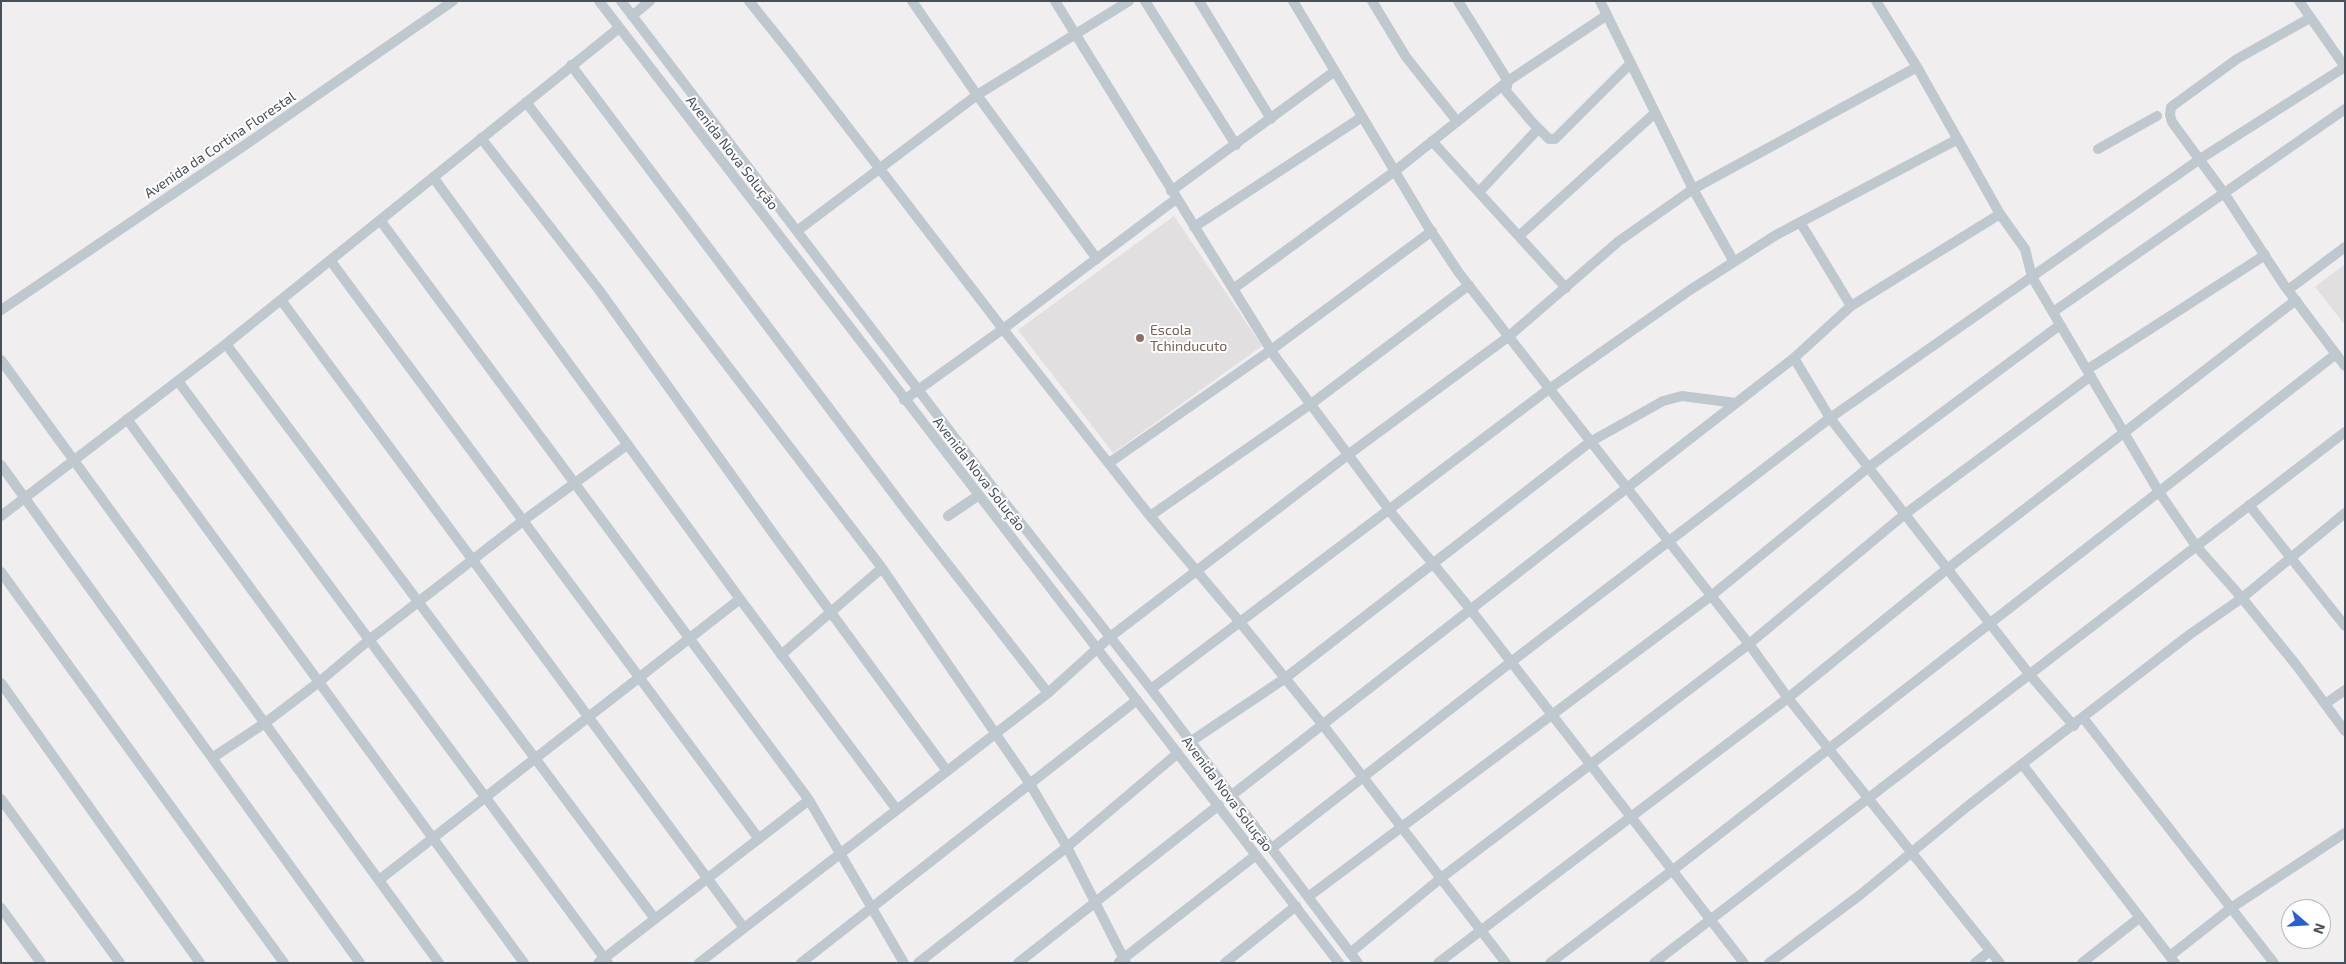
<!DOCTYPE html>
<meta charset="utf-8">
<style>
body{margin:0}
#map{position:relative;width:2346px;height:964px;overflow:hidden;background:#f0eeee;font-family:"Exo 2",sans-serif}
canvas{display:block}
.frame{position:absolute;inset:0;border:2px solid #474f59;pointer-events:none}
.north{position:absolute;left:2281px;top:899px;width:50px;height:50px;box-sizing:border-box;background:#fff;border:1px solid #b5b9bd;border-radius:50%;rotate:109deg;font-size:14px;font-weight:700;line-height:20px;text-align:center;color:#474f59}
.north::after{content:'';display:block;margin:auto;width:18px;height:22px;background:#2662d1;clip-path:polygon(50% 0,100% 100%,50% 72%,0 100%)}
</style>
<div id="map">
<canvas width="2346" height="964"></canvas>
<div class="frame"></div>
<div class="north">N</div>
</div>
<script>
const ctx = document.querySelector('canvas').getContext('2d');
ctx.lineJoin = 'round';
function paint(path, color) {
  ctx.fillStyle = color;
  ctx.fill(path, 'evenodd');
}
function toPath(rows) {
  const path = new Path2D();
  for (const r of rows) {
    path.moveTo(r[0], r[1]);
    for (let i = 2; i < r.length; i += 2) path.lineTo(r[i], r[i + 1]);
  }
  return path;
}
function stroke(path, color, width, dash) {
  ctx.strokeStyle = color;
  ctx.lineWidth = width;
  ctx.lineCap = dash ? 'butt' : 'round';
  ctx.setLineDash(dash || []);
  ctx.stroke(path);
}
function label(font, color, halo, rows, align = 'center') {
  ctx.font = font + ' "Exo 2",sans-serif';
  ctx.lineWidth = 4;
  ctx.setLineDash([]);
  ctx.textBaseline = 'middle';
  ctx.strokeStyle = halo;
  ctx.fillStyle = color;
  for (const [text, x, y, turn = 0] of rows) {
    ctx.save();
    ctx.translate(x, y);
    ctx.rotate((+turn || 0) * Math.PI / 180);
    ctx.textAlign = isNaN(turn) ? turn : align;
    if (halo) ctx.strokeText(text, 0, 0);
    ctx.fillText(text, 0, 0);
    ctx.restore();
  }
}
paint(toPath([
 [1174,216,1262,346,1113,453,1018,330],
 [2345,264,2345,325,2315,287]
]), '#e1dfdf');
stroke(toPath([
 [599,1,1339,963],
 [621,1,991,485,1151,689,1358,963],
 [749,1,790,52,1003,329,1150,516,1239,621,1323,725,1506,963],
 [912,1,977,95,1097,259],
 [1055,1,1274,355,1393,515,1471,610,1744,963],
 [1145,1,1236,145],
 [1199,1,1271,119],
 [1293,1,1427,225,1459,273,1749,644,1788,698,2000,963],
 [1372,1,1406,57,1456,120],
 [1458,1,1508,81,1506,91,1532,122,1549,139,1555,139,1631,63],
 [1600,1,1693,189,1734,262],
 [1876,1,1917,67,2000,214,2025,249,2032,277,2159,492,2196,546,2242,598,2297,666,2345,731],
 [2299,1,2345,67],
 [632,16,650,1],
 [2310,18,2237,59,2171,107,2170,115,2172,122,2224,193,2284,285,2345,366],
 [571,65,908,513,1048,693],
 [526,102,882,568,1030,784,1067,847,1126,963],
 [481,138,599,290,775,536,947,771],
 [1432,141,1566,288],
 [2098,149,2157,116],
 [433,177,740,599,897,810],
 [1171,191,1335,71],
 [1479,192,1538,129],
 [380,220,809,800,904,963],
 [1800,222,1851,306],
 [1194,227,1362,117],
 [797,231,977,95,1129,1],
 [1519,236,1655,113],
 [330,260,759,839],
 [1233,289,1395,171,1508,81,1607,15],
 [2288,290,2345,247],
 [281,300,744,928],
 [1,310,245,145,453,1],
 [2053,312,2345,109],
 [226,344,655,919],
 [1794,358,1830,418,2030,675,2074,726],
 [1,360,439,963],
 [2088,369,2265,255],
 [178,381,608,963],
 [904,400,1003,329,1176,199],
 [127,419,524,963],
 [1109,463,1271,350,1432,231],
 [1,465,360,963],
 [2249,505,2345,626],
 [1,516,226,344,619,28],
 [948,516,979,495],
 [1150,516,1311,404,1469,285],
 [1,572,284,963],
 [781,655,882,568],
 [1,683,200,963],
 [1151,689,1549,389,1690,290,1776,235,1958,139],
 [2325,704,2345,690],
 [2084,719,2274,963],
 [1190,742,1284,679,1590,442,1663,401,1682,396,1736,403],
 [212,758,265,723,319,682,369,640,524,520,627,445],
 [2022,764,2175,963],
 [1232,795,1794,358,1851,306,2000,214],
 [1,799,120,963],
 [1272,848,1511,662,1830,418,2200,159,2345,67],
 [379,880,740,599],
 [1308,897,1711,596,1869,467,2060,325],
 [1,908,41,963],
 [1350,953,1441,878,1749,644,1905,514,2091,376],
 [2170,956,2231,908,2345,833],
 [1119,962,1256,855],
 [598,963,809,800],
 [699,963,1048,693,1110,637,1349,454,1508,337,1619,241,1693,189,1917,67],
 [801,963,1137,700],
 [918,963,1067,847,1178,753],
 [1018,963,1219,805],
 [1225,963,1296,906],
 [1438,963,1788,698,1947,569,2296,300],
 [1550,963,1673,870,2336,354],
 [1654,963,2345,432],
 [1769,963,1860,895,1969,805,2189,635,2242,598,2345,513],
 [1975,963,1990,951],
 [2082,963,2139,918]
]), '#bfc7cf', 10);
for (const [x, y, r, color] of [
 [1140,338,5,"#8d6e63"]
]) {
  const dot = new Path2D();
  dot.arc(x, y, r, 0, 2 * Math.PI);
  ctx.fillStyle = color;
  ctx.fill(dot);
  stroke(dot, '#fff', 2);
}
label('14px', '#474f59', '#fff', [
 ["Avenida da Cortina Florestal",220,145,-34],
 ["Avenida Nova Solução",732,153,52],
 ["Avenida Nova Solução",979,474,52],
 ["Avenida Nova Solução",1227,794,53]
]);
label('14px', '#785e54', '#fff', [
 ["Escola",1150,330],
 ["Tchinducuto",1150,346]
], 'left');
</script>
